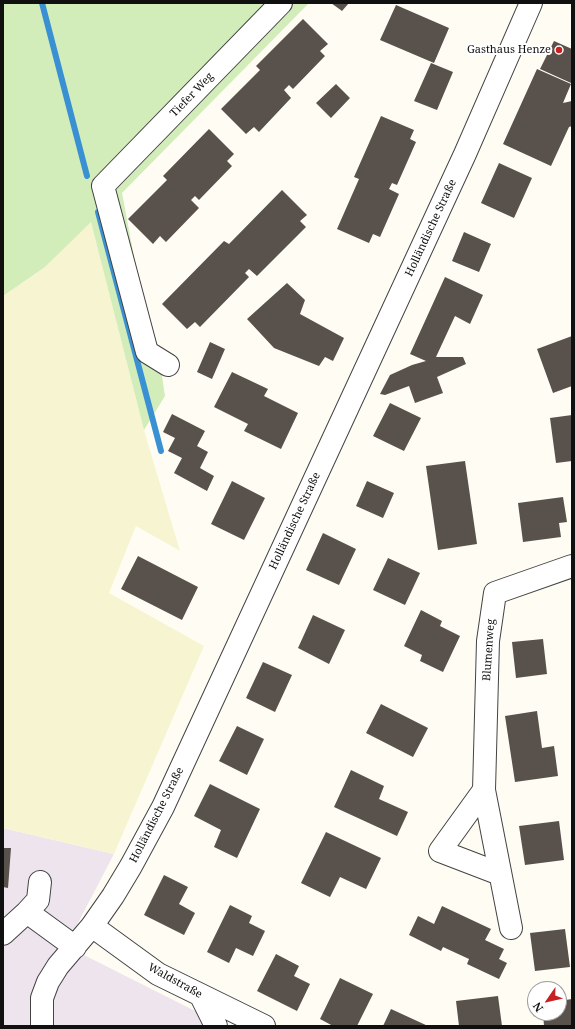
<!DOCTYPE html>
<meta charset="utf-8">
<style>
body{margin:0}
#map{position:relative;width:575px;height:1029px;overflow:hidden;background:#fffdf3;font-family:"Noto Serif",serif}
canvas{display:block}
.frame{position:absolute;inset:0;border:4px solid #101010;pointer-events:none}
.north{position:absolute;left:527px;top:981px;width:40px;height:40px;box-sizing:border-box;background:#fff;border:1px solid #9f9f9f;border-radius:50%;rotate:236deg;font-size:11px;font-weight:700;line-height:16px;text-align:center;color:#101010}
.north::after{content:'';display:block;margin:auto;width:14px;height:18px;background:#c72124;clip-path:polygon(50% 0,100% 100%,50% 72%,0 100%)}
</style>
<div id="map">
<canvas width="575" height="1029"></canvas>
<div class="frame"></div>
<div class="north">N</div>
</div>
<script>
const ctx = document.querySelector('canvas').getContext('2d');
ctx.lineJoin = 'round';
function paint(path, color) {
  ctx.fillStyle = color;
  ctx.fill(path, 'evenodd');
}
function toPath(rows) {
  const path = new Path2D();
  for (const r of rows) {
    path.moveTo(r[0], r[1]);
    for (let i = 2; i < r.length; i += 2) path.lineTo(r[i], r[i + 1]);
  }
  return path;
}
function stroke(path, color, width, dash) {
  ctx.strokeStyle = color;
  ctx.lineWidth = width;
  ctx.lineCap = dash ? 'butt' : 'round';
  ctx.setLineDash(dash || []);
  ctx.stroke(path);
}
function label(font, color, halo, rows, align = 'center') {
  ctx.font = font + ' "Noto Serif",serif';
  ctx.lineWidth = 4;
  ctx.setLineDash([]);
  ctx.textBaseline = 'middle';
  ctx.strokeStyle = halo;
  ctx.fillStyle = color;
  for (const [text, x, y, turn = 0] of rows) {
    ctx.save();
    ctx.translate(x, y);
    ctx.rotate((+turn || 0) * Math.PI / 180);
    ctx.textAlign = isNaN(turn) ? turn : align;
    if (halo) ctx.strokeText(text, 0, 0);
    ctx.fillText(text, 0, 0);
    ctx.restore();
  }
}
paint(toPath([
 [3,828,114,854,66,946,225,1026,3,1026]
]), '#eee4ee');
paint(toPath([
 [91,221,144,430,180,551,136,526,109,593,204,646,114,854,3,828,3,296,45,267]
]), '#f7f5d1');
paint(toPath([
 [3,3,309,3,122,193,135,262,146,307,157,343,165,396,144,430,91,222,45,267,3,296]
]), '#d2ecba');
stroke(toPath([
 [42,3,87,176],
 [98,212,161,451]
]), '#3991d3', 6);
paint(toPath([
 [331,3,349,3,342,11],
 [396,5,449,28,434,63,380,40],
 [303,19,328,44,320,51,325,56,293,89,289,85,284,90,291,98,259,132,254,127,246,134,221,109,260,70,256,66],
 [554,41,572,49,572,81,571,83,540,69],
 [431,63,453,72,437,110,414,101],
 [537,69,571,84,563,103,572,101,572,126,569,127,551,166,503,144],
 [336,84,350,98,331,118,316,103],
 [381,116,414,130,410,139,416,142,397,185,392,183,389,189,399,194,380,237,373,234,369,243,337,229,359,179,354,177],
 [209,129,234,154,227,161,232,166,199,200,195,196,191,200,199,208,166,242,160,236,153,244,128,219,167,180,163,176],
 [499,163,532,178,514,218,481,203],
 [282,190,307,215,300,221,306,227,257,276,249,269,245,273,249,277,200,327,195,322,187,329,162,304,224,241,229,244],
 [464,232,491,244,479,272,452,261],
 [445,277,483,295,470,324,455,316,436,357,463,357,466,364,437,377,443,393,415,403,409,386,385,395,380,394,390,375,412,365,426,361,410,354],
 [287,283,305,300,300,314,344,338,333,361,325,357,319,366,274,348,247,319],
 [572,336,572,386,553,393,537,349],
 [210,342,225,349,212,379,197,372],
 [232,372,268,389,264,396,298,413,281,449,244,431,248,424,214,407],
 [390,403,421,418,404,451,373,436],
 [172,414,205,431,197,446,208,452,200,468,214,476,207,491,174,473,182,458,168,451,175,438,163,432],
 [572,415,572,461,556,463,550,418],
 [465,461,477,544,438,550,426,466],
 [232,481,265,498,244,540,211,524],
 [367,481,394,493,383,518,356,506],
 [563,497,567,522,559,523,561,537,523,542,518,503],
 [323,533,356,549,339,585,306,570],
 [138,556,198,587,182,620,121,589],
 [388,558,420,573,405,605,373,590],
 [421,610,442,621,440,626,460,636,443,672,420,661,422,655,404,646],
 [313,615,345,630,329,664,298,648],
 [543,639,547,674,516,678,512,642],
 [263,662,292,675,275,712,246,698],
 [381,704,428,728,413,757,366,733],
 [537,711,542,748,554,746,558,776,515,782,505,716],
 [237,726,264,739,247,775,219,761],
 [351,770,384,786,379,799,408,812,397,836,334,807],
 [210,784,260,809,237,858,214,847,221,830,194,816],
 [559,821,564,860,525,865,519,826],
 [326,832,381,858,366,889,340,877,330,897,301,883],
 [3,848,11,848,8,888,3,887],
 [164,875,188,887,179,904,195,913,184,935,144,915],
 [230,905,252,916,249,923,265,931,253,956,236,948,229,963,207,952],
 [442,906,491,929,485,940,504,949,499,959,507,963,499,979,467,964,469,959,443,947,441,951,409,935,418,916,434,924],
 [565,929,570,967,535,971,530,933],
 [276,954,299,966,294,976,310,984,297,1011,257,991],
 [340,978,373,994,357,1026,333,1026,320,1019],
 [498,996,502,1026,459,1026,456,1001],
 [572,999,572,1026,544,1026,543,1013,559,1013,559,1001],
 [391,1009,428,1026,383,1026]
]), '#59514c');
const minor = toPath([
 [168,365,147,352,103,186,281,3],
 [484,790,440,851,500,874],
 [27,912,38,900,40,882],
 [92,926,158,974,264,1026],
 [511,928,484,790,488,641,495,593,572,566],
 [3,934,27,912,75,947],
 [201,996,216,1026],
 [42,1026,42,998,48,982,58,966,92,926,113,896,131,866,163,807,465,154,531,3]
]);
stroke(minor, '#434343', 24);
stroke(minor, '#fff', 22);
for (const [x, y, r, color] of [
 [559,50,4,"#c72124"]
]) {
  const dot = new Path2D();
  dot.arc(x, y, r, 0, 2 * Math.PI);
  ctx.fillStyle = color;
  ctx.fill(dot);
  stroke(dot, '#fff', 1.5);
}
label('11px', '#101010', '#fff', [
 ["Gasthaus Henze",551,50]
], 'right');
label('11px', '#101010', '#fff', [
 ["Tiefer Weg",192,95,-46],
 ["Holländische Straße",431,228,-65],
 ["Holländische Straße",295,521,-65],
 ["Blumenweg",489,650,-86],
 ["Holländische Straße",157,815,-63],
 ["Waldstraße",175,981,29]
]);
</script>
